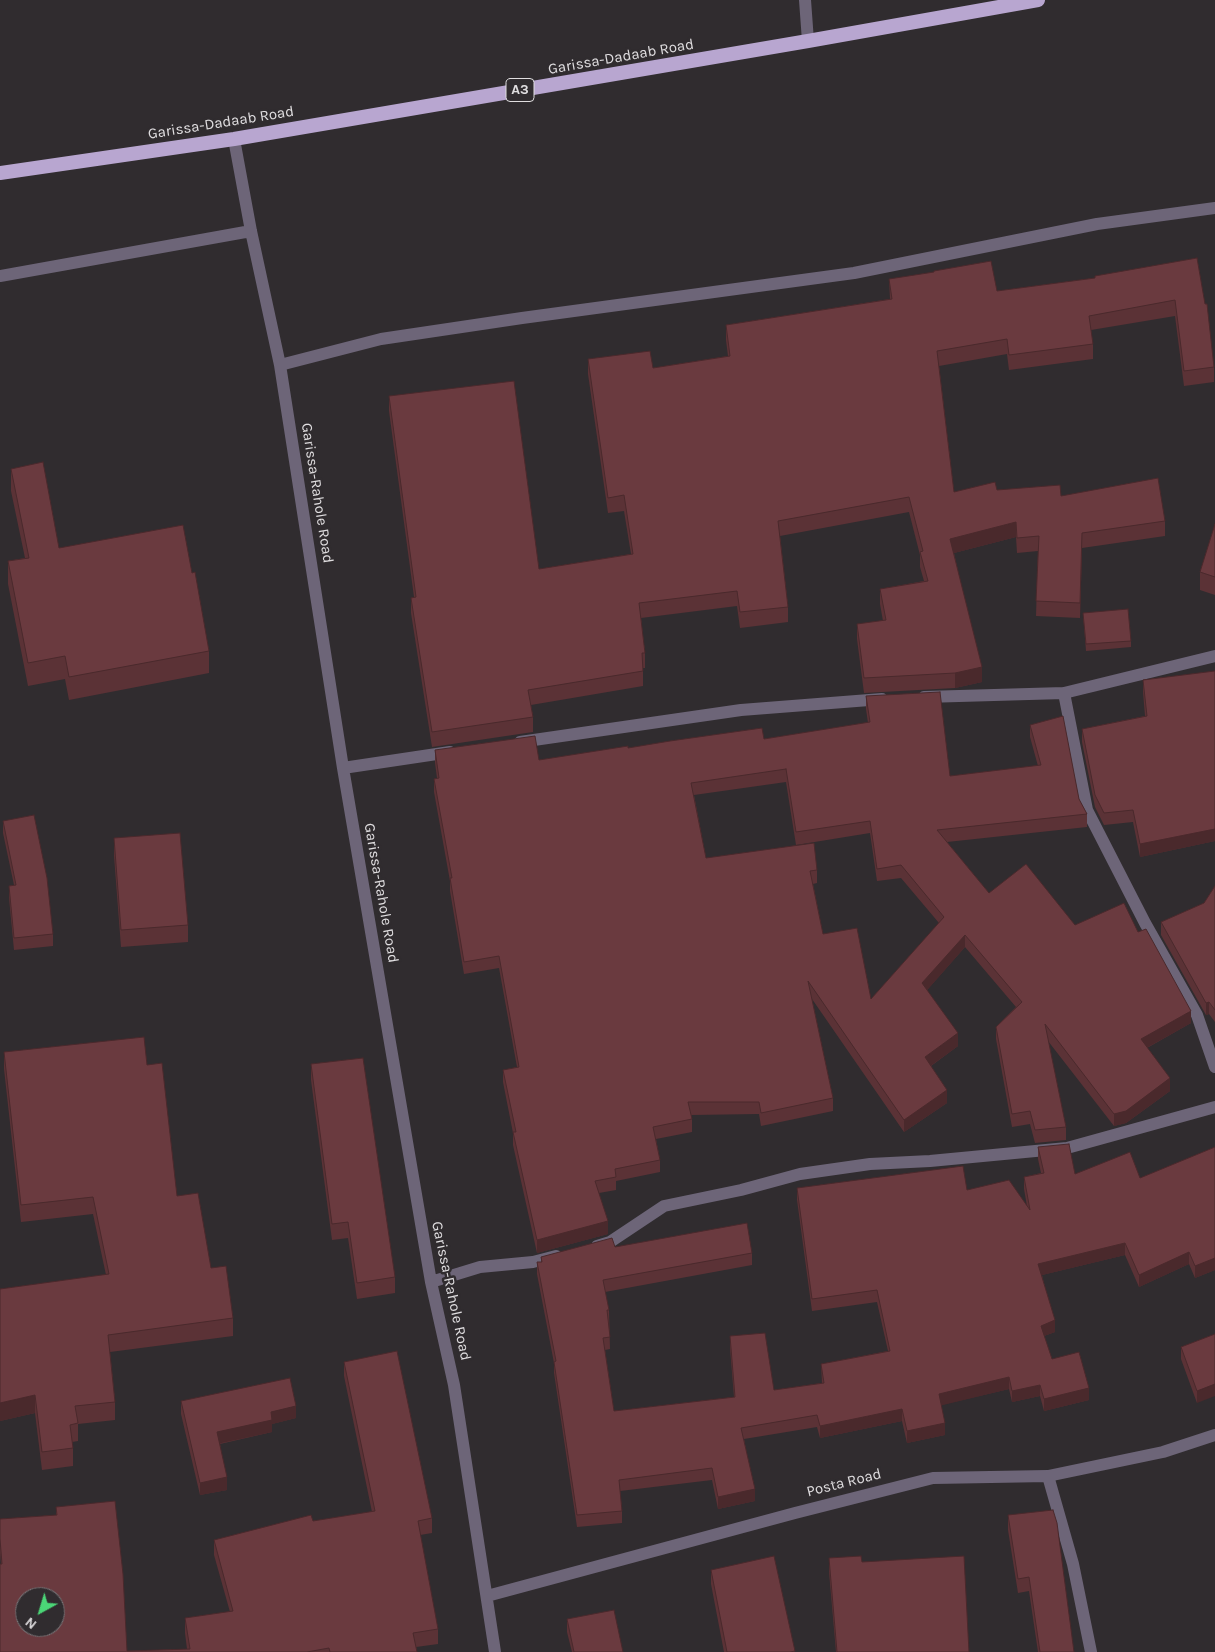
<!DOCTYPE html>
<style>
body{margin:0}
#map{position:relative;width:1215px;height:1652px;overflow:hidden;background:#302c2f;font-family:Karla,sans-serif}
canvas{display:block}
.north{position:absolute;left:15px;top:1587px;width:50px;height:50px;box-sizing:border-box;background:#302c2f;border:1px solid #767376;border-radius:50%;rotate:219deg;font-size:14px;font-weight:700;line-height:20px;text-align:center;color:#e0dee0}
.north::after{content:'';display:block;margin:auto;width:18px;height:22px;background:#4bd677;clip-path:polygon(50% 0,100% 100%,50% 72%,0 100%)}
</style>
<div id="map">
<canvas width="1215" height="1652"></canvas>
<div class="north">N</div>
</div>
<script>
const ctx = document.querySelector('canvas').getContext('2d');
ctx.lineJoin = 'round';
function toPath(rows) {
  const path = new Path2D();
  for (const r of rows) {
    path.moveTo(r[0], r[1]);
    for (let i = 2; i < r.length; i += 2) path.lineTo(r[i], r[i + 1]);
  }
  return path;
}
function stroke(path, color, width, dash) {
  ctx.strokeStyle = color;
  ctx.lineWidth = width;
  ctx.lineCap = dash ? 'butt' : 'round';
  ctx.setLineDash(dash || []);
  ctx.stroke(path);
}
function paint(path, color) {
  ctx.fillStyle = color;
  ctx.fill(path, 'evenodd');
}
function label(font, color, halo, rows, align = 'center') {
  ctx.font = font + ' Karla,sans-serif';
  ctx.lineWidth = 5;
  ctx.setLineDash([]);
  ctx.textBaseline = 'middle';
  ctx.strokeStyle = halo;
  ctx.fillStyle = color;
  for (const [text, x, y, turn = 0] of rows) {
    ctx.save();
    ctx.translate(x, y);
    ctx.rotate((+turn || 0) * Math.PI / 180);
    ctx.textAlign = isNaN(turn) ? turn : align;
    if (halo) ctx.strokeText(text, 0, 0);
    ctx.fillText(text, 0, 0);
    ctx.restore();
  }
}
stroke(toPath([
 [805,0,808,41],
 [234,139,251,231,280,365,343,768,431,1282,454,1385,495,1652],
 [0,276,251,231],
 [280,365,381,339,522,318,854,273,1097,224,1215,208],
 [1064,693,1087,810,1145,923,1197,1015,1215,1067],
 [924,697,1064,693,1215,656],
 [520,742,741,710,882,699],
 [343,768,450,752],
 [597,1246,610,1242,664,1206,741,1190,800,1174,870,1164,930,1161,1067,1148,1215,1107],
 [431,1282,480,1267,533,1262,556,1256],
 [1048,1476,1073,1564,1091,1652],
 [487,1596,795,1513,933,1478,1048,1476,1163,1452,1215,1435]
]), '#6d6578', 12);
stroke(toPath([
 [0,173,234,139,808,41,1038,0]
]), '#b8a6d0', 14);
paint(toPath([
 [1197,258,1214,367,1214,382,1184,386,1175,316,1091,330,1093,344,1093,359,1009,370,1007,354,939,366,954,492,997,490,1061,496,1165,521,1165,536,1082,548,1080,618,1036,616,1038,551,1017,553,1016,537,954,553,982,682,955,688,864,693,857,639,857,624,883,621,880,604,880,589,924,581,920,567,920,555,909,512,780,536,788,607,788,622,740,628,737,606,641,618,645,653,645,668,643,668,643,686,531,705,533,717,533,732,432,747,411,613,411,598,414,597,389,411,389,396,539,569,631,554,624,511,608,513,588,374,588,359,653,368,728,356,726,340,726,325,890,299,889,279,997,291,1095,278],
 [11,469,59,548,192,573,209,651,209,673,69,700,65,679,28,686,8,584,8,561,25,558,11,491],
 [1215,524,1215,595,1200,590,1200,572],
 [1083,613,1131,641,1131,647,1086,651],
 [1215,671,1215,841,1140,857,1133,822,1104,825,1095,807,1082,742,1082,729,1145,716,1143,692,1143,680],
 [866,696,950,776,1038,766,1030,737,1030,725,1079,799,1087,814,1087,827,947,842,989,893,1075,925,1138,932,1191,1023,1147,1048,1170,1091,1126,1123,1114,1126,1048,1041,1066,1127,1066,1140,1035,1143,1030,1124,1012,1127,996,1039,996,1027,1016,1007,965,947,927,990,958,1046,931,1066,947,1103,904,1132,812,999,833,1098,833,1111,761,1126,759,1114,691,1115,692,1119,692,1132,656,1139,660,1160,660,1172,616,1181,616,1190,599,1193,608,1234,537,1253,513,1145,513,1133,503,1082,503,1070,517,1067,499,968,464,974,450,891,450,881,434,792,434,779,437,778,435,763,435,750,539,760,628,748,764,739,868,723,866,709],
 [786,782,796,845,870,833,877,881,901,878,939,923,871,999,823,934,813,884,817,883,817,870,706,858,694,795],
 [3,821,53,934,53,946,14,950,9,898,9,886,14,885,3,833],
 [114,838,188,925,188,942,121,947,114,856],
 [1215,886,1215,1022,1209,1014,1206,1015,1161,935,1161,922,1204,903],
 [4,1052,147,1065,177,1196,233,1318,233,1336,110,1352,115,1402,115,1420,78,1424,78,1441,72,1442,73,1448,73,1466,42,1470,35,1413,0,1421,0,1289,106,1275,93,1214,21,1222,4,1069],
 [311,1064,395,1277,395,1293,357,1299,348,1238,332,1240,311,1080],
 [1038,1147,1075,1174,1140,1178,1215,1147,1215,1270,1195,1278,1189,1264,1139,1287,1125,1255,1042,1275,1055,1332,1044,1336,1052,1359,1089,1400,1044,1411,1040,1396,1012,1402,1009,1389,941,1405,945,1435,907,1443,902,1421,820,1438,817,1427,744,1439,755,1501,718,1509,712,1480,620,1491,622,1511,622,1523,577,1527,554,1373,554,1363,537,1274,537,1262,541,1262,541,1257,615,1247,752,1253,752,1265,605,1292,609,1310,610,1349,605,1350,614,1411,734,1397,730,1348,730,1336,774,1390,822,1383,821,1364,888,1351,877,1302,812,1311,797,1200,797,1188,967,1190,1027,1206,1024,1189,1024,1177,1041,1173,1038,1159],
 [1215,1334,1197,1403,1181,1359,1181,1347],
 [344,1362,432,1518,432,1533,420,1535,438,1629,438,1644,416,1647,417,1652,0,1652,1,1564,0,1553,0,1519,56,1515,56,1507,127,1651,187,1649,185,1633,185,1618,230,1612,214,1555,214,1540,313,1521,372,1512,344,1376],
 [181,1401,296,1418,272,1424,272,1432,220,1444,227,1490,200,1495,181,1414],
 [1008,1515,1074,1652,1038,1652,1029,1591,1018,1593,1008,1530],
 [829,1558,862,1562,969,1652,836,1652,829,1572],
 [711,1570,795,1652,724,1652,711,1584],
 [567,1619,623,1652,572,1652,567,1632]
]), '#5b3236');
paint(toPath([
 [1016,522,1016,537,950,554,950,539],
 [1082,533,1082,548,1080,618,1080,603],
 [982,667,982,682,955,688,955,673],
 [1215,829,1215,841,1140,857,1140,844],
 [965,935,965,947,922,996,922,983],
 [1209,1002,1209,1014,1206,1015,1206,1003],
 [1191,1011,1191,1023,1141,1051,1141,1039],
 [958,1033,958,1046,925,1070,925,1057],
 [1170,1078,1170,1091,1126,1123,1114,1126,1114,1114],
 [947,1090,947,1103,904,1132,904,1120],
 [608,1221,608,1234,537,1253,537,1240],
 [1125,1243,1125,1255,1038,1276,1038,1264],
 [1189,1252,1189,1264,1139,1287,1139,1275],
 [1215,1258,1215,1270,1195,1278,1195,1266],
 [1055,1320,1055,1332,1041,1337,1041,1326],
 [1009,1377,1009,1389,939,1406,939,1394],
 [1215,1384,1215,1396,1197,1403,1197,1391],
 [1040,1385,1040,1396,1012,1402,1012,1391],
 [1089,1388,1089,1400,1044,1411,1044,1399],
 [35,1395,35,1413,0,1421,0,1403],
 [296,1406,296,1418,272,1424,272,1432,217,1444,217,1432,271,1412],
 [902,1409,902,1421,820,1438,820,1426],
 [945,1423,945,1435,907,1443,907,1431],
 [227,1477,227,1490,200,1495,200,1483],
 [755,1489,755,1501,718,1509,718,1497]
]), '#4a292c');
const building = toPath([
 [1197,258,1205,304,1207,304,1214,367,1184,371,1175,300,1089,316,1093,344,1009,355,1007,339,937,351,954,492,995,482,997,490,1060,485,1061,496,1158,478,1165,521,1082,533,1080,603,1036,601,1039,536,1017,538,1016,522,950,539,982,667,955,673,864,678,857,624,886,620,880,589,928,581,920,552,923,551,909,497,778,521,788,607,740,612,737,591,639,603,645,653,642,653,643,671,528,690,533,717,432,732,411,598,416,597,389,396,514,381,539,569,633,554,624,495,608,498,588,359,650,351,653,368,730,356,726,325,892,299,889,279,934,272,934,271,991,261,997,291,1095,278,1095,276,1197,258],
 [43,462,59,548,183,525,192,573,195,572,209,651,69,677,65,656,28,663,8,561,29,558,11,469,43,462],
 [1215,524,1215,577,1200,572,1215,524],
 [1128,609,1131,641,1086,644,1083,613,1128,609],
 [1215,671,1215,829,1140,844,1133,810,1104,813,1095,795,1082,729,1147,716,1143,680,1215,671],
 [940,692,950,776,1041,765,1030,725,1063,716,1079,799,1087,814,937,830,989,893,1026,864,1075,925,1124,903,1138,932,1146,929,1191,1011,1141,1039,1170,1078,1126,1111,1114,1114,1045,1024,1066,1127,1035,1130,1030,1111,1012,1114,996,1027,1022,1002,965,935,922,983,958,1033,925,1057,947,1090,904,1120,808,981,833,1098,761,1113,759,1102,688,1102,692,1119,653,1127,660,1160,615,1169,616,1177,595,1181,608,1221,537,1240,513,1132,516,1132,503,1070,519,1067,499,956,464,962,450,878,452,878,434,779,439,778,435,750,535,736,539,760,628,746,628,748,670,741,762,728,764,739,870,722,866,696,940,692],
 [786,769,796,832,870,821,877,869,901,865,944,917,871,999,857,928,823,934,810,871,817,870,814,843,706,858,691,783,786,769],
 [34,815,47,878,53,934,14,938,9,886,16,885,3,821,34,815],
 [180,833,188,925,121,930,114,838,180,833],
 [1215,886,1215,1010,1209,1002,1206,1003,1161,922,1204,903,1215,886],
 [144,1037,147,1065,162,1063,177,1196,198,1193,211,1268,226,1266,233,1318,108,1335,115,1402,75,1406,78,1423,70,1425,73,1448,42,1452,35,1395,0,1403,0,1289,109,1274,93,1197,21,1205,4,1052,144,1037],
 [363,1058,395,1277,357,1283,348,1222,332,1224,311,1064,363,1058],
 [1069,1144,1075,1174,1130,1152,1140,1178,1215,1147,1215,1258,1195,1266,1189,1252,1139,1275,1125,1243,1038,1264,1055,1320,1041,1326,1052,1359,1079,1352,1089,1388,1044,1399,1040,1385,1012,1391,1009,1377,939,1394,945,1423,907,1431,902,1409,820,1426,817,1415,741,1428,755,1489,718,1497,712,1468,619,1480,622,1511,577,1515,554,1362,556,1361,537,1262,542,1262,541,1257,612,1238,615,1247,747,1223,752,1253,603,1280,609,1310,607,1310,610,1337,603,1338,614,1411,735,1397,730,1336,765,1333,774,1390,824,1383,821,1364,890,1351,877,1290,812,1299,797,1188,963,1166,967,1190,1009,1180,1030,1210,1024,1177,1044,1173,1038,1147,1069,1144],
 [1215,1334,1215,1384,1197,1391,1181,1347,1215,1334],
 [397,1351,432,1518,418,1521,438,1629,413,1633,417,1652,330,1652,329,1648,307,1652,0,1652,0,1564,2,1564,0,1539,0,1519,57,1515,56,1507,115,1501,123,1574,127,1651,190,1649,185,1618,233,1611,214,1540,311,1515,313,1521,375,1511,344,1362,397,1351],
 [25,1597,55,1597,55,1627,25,1627,25,1597],
 [290,1378,296,1406,271,1412,272,1420,217,1432,227,1477,200,1483,181,1401,290,1378],
 [1053,1510,1057,1523,1074,1652,1040,1652,1029,1577,1018,1579,1008,1515,1053,1510],
 [774,1556,795,1651,790,1652,727,1652,711,1570,774,1556],
 [861,1556,862,1562,964,1556,969,1652,837,1652,829,1558,861,1556],
 [614,1610,623,1652,574,1652,567,1619,614,1610]
]);
paint(building, '#6a3a3f');
stroke(building, '#4a292c', 1);
for (const [x, y, w] of [
 [520,90,28]
]) {
  const box = new Path2D();
  box.roundRect(x - w / 2, y - 11.5, w, 23, 4);
  ctx.fillStyle = '#302c2f';
  ctx.fill(box);
  stroke(box, '#e0dee0', 1);
}
label('bold 14px', '#e0dee0', null, [
 ["A3",520,90]
]);
label('15px', '#e0dee0', '#302c2f', [
 ["Garissa-Dadaab Road",621,57,-10],
 ["Garissa-Dadaab Road",221,123,-9],
 ["Garissa-Rahole Road",317,493,81],
 ["Garissa-Rahole Road",381,893,80],
 ["Garissa-Rahole Road",451,1291,78],
 ["Posta Road",844,1483,-14]
]);
</script>
